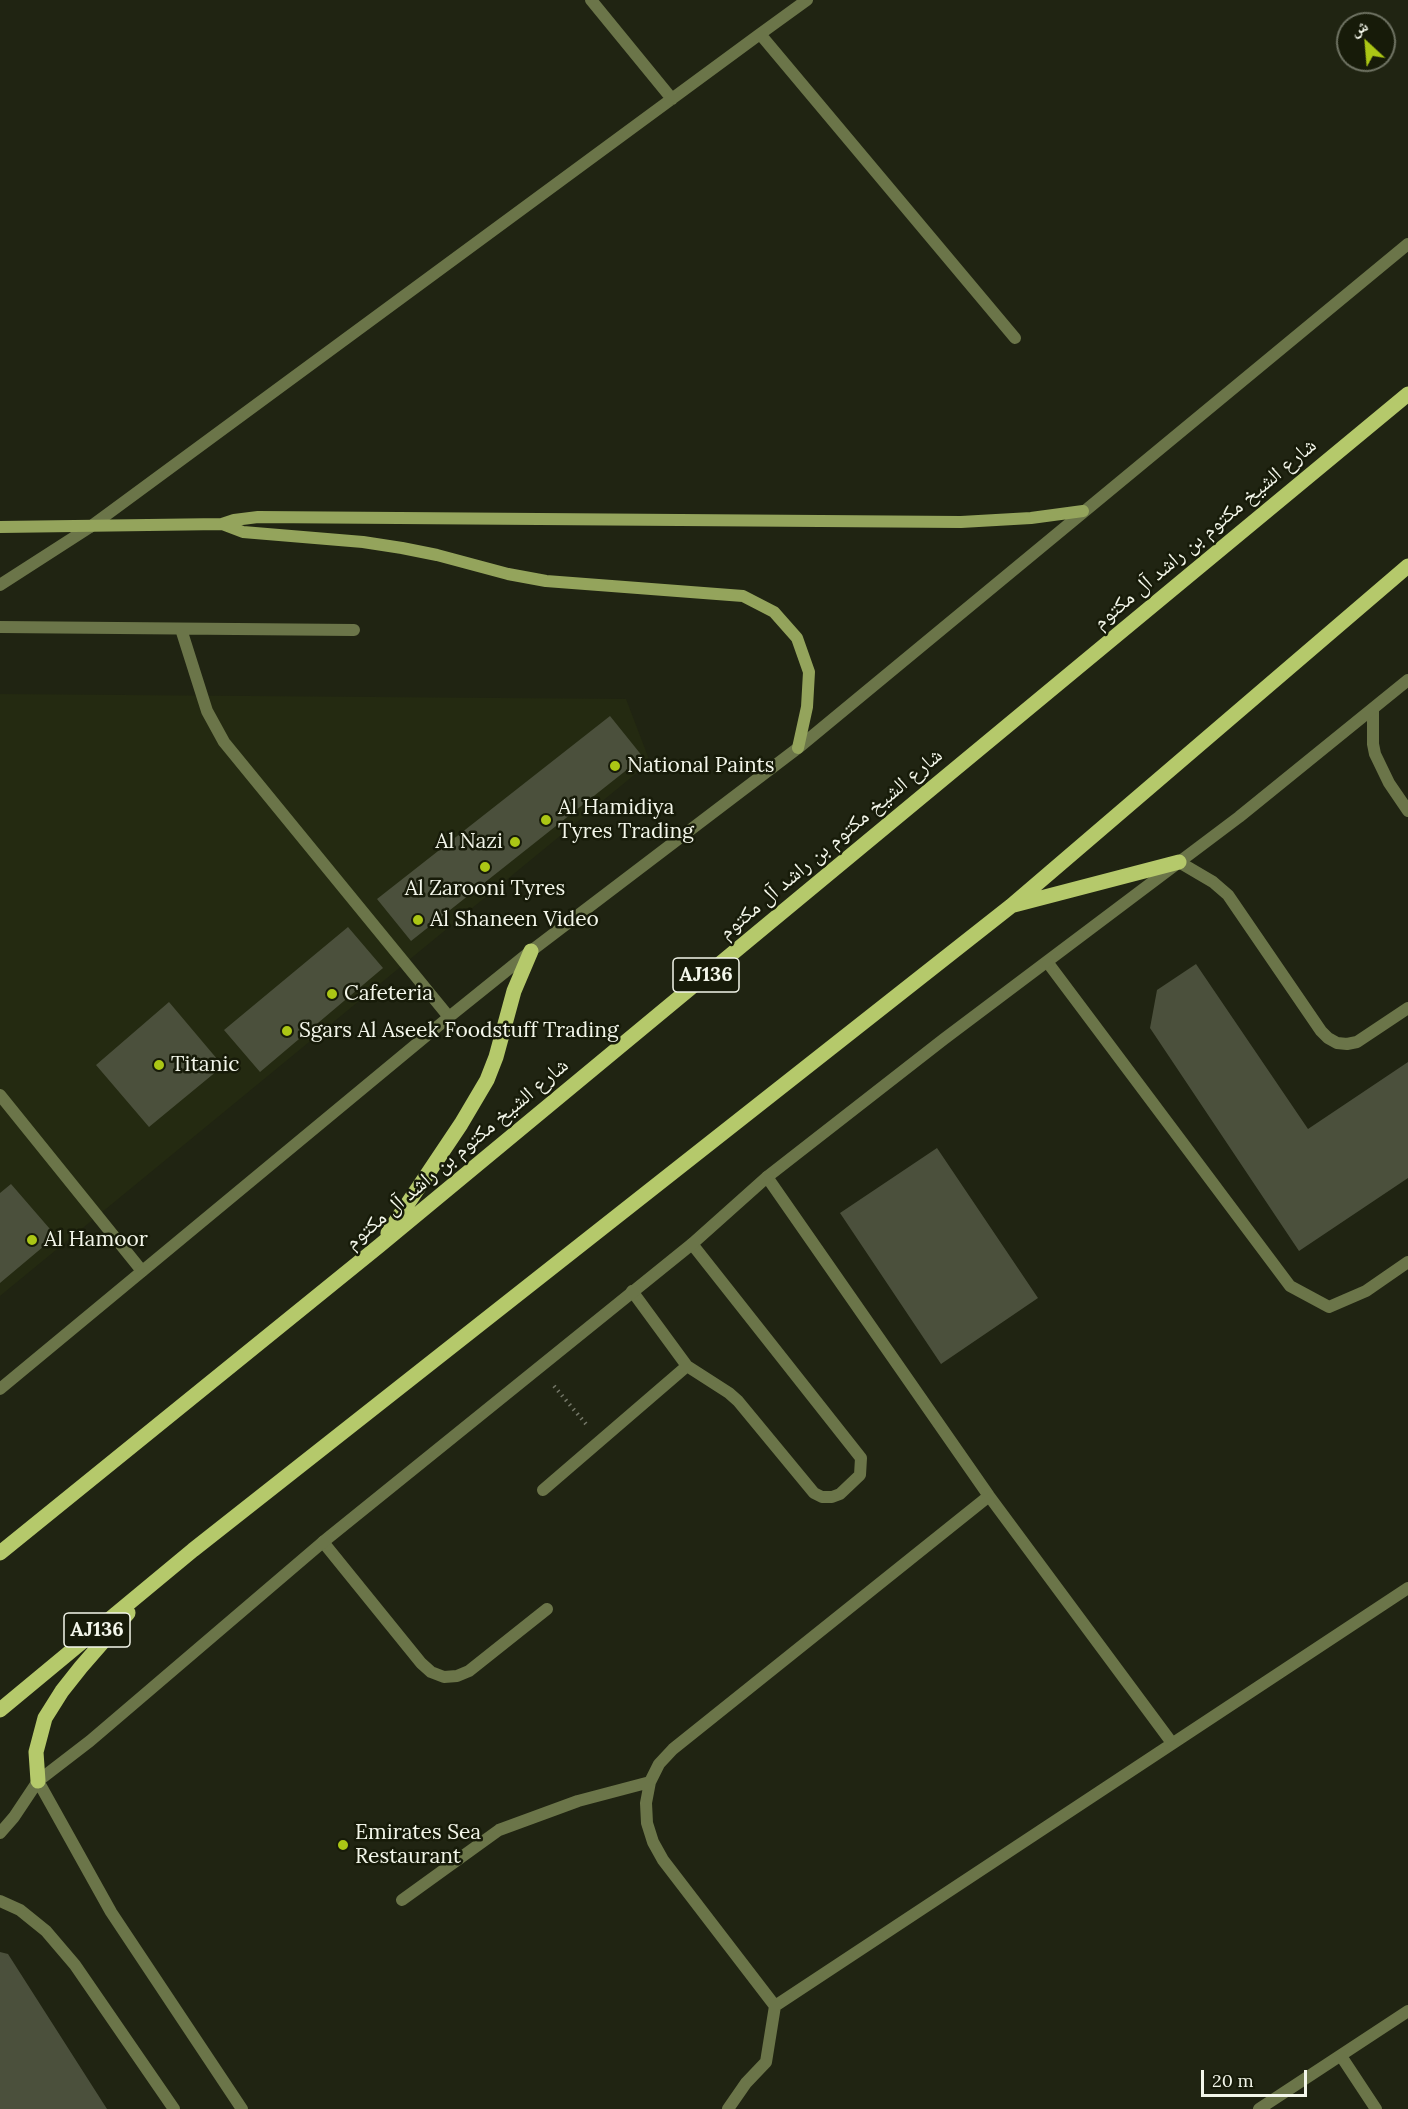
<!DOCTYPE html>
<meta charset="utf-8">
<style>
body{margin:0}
#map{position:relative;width:1408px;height:2109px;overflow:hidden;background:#202412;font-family:Lora,"Noto Naskh Arabic",serif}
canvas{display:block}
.north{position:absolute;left:1336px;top:12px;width:60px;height:60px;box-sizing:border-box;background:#171b09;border:2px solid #6f7363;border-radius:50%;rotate:334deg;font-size:16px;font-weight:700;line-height:24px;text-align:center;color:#f3f6ea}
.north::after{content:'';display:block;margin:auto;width:21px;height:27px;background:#abc615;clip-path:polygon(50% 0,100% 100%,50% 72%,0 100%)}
.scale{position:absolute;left:1201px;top:2070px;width:106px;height:27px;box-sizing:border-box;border:3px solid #f3f6ea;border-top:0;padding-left:8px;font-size:18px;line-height:21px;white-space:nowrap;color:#f3f6ea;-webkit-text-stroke:4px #171b09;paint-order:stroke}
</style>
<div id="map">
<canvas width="1408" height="2109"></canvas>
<div class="north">ش</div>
<div class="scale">20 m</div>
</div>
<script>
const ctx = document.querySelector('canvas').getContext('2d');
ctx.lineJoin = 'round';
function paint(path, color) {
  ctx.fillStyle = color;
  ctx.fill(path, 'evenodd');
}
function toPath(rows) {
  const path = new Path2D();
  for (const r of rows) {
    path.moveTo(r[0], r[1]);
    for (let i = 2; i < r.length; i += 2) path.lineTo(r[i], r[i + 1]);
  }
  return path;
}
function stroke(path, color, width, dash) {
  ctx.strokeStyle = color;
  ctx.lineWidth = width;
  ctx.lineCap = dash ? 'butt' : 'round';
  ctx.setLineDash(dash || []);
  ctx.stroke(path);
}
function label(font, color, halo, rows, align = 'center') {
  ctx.font = font + ' Lora,"Noto Naskh Arabic",serif';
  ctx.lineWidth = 5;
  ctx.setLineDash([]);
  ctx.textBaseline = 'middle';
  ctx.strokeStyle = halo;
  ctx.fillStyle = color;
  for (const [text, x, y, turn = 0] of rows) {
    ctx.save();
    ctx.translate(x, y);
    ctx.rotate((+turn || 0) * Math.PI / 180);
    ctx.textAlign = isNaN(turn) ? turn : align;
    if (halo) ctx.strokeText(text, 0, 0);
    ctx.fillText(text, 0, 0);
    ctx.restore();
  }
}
paint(toPath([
 [0,694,626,699,650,762,0,1296]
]), '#242a11');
paint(toPath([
 [610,716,643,757,411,941,377,899],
 [348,927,383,968,260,1072,224,1030],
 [1196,964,1308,1129,1408,1062,1408,1178,1299,1251,1150,1028,1157,990],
 [169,1002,223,1066,149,1127,96,1065],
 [937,1148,1038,1298,941,1364,840,1213],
 [11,1184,56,1236,0,1283,0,1193],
 [0,1952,8,1954,107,2109,0,2109]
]), '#4b503c');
stroke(toPath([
 [554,1386,586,1424]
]), '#747768', 4, [1.5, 4.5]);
stroke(toPath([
 [591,0,672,99],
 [807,0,760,34,1015,338],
 [90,527,760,34],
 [0,627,354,630],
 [181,629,207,711,224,742,449,1017],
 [1373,709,1373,744,1375,754,1389,783,1408,811],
 [1179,862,1213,882,1228,895,1321,1031,1328,1038,1337,1043,1347,1044,1357,1042,1408,1008],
 [1048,963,1290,1286,1329,1307,1366,1291,1408,1262],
 [0,1095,142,1271],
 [767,1177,989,1496,1172,1743],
 [632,1291,687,1366,729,1393,738,1401,814,1493,822,1497,832,1497,840,1494,860,1475,861,1458,692,1244],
 [543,1490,687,1366],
 [323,1542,421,1663,431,1672,444,1677,457,1676,469,1671,547,1609],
 [402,1900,499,1830,578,1801,650,1782],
 [775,2006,663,1860,653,1842,647,1823,646,1803,650,1782,659,1764,673,1749,989,1496],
 [728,2109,746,2083,766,2062,775,2006,1408,1588]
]), '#6b7549', 12);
stroke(toPath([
 [0,585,90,527],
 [0,1389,449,1017,531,951,798,748,1408,244],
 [38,1781,111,1912,242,2109],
 [0,1833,14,1817,38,1781,90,1741,323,1542,692,1244,767,1177,944,1039,1239,817,1408,680],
 [0,1901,20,1910,46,1931,75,1965,174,2109],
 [1341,2056,1376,2109],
 [1259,2109,1408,2011]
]), '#6b7549', 12);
stroke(toPath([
 [222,524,243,532,363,542,402,548,437,555,508,574,546,581,743,596,774,612,797,638,809,672,807,707,798,748],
 [0,527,222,524,234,520,258,517,961,522,1031,518,1083,511]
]), '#94a45c', 12);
stroke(toPath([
 [1014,905,1179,862],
 [388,1233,461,1124,487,1080,496,1057,514,991,531,951],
 [0,1553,379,1246,1408,394],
 [0,1710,193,1550,1011,906,1408,566],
 [38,1781,36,1752,45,1718,62,1691,81,1667,128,1613]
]), '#b5c96b', 15);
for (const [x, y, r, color] of [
 [615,766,6,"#abc615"],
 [546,820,6,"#abc615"],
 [515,842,6,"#abc615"],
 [485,867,6,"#abc615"],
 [418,920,6,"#abc615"],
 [332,994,6,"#abc615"],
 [287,1031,6,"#abc615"],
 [159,1065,6,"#abc615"],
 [32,1240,6,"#abc615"],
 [343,1845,6,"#abc615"]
]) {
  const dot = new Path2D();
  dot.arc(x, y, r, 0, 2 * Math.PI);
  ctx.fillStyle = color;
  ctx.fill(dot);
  stroke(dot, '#171b09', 2);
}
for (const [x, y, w] of [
 [706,975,66],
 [97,1630,66]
]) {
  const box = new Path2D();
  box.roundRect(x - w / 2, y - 17, w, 34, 4.5);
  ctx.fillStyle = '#171b09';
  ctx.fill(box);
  stroke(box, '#f3f6ea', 1.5);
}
label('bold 20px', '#f3f6ea', null, [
 ["AJ136",706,975],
 ["AJ136",97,1630]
]);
label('21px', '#f3f6ea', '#171b09', [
 ["شارع الشيخ مكتوم بن راشد آل مكتوم",1205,534,-40],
 ["شارع الشيخ مكتوم بن راشد آل مكتوم",831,844,-40],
 ["شارع الشيخ مكتوم بن راشد آل مكتوم",457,1154,-40]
]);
label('21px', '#f3f6ea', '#171b09', [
 ["National Paints",627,766],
 ["Al Hamidiya",558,808],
 ["Tyres Trading",558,832],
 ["Al Nazi",503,842,"right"],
 ["Al Zarooni Tyres",485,889,"center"],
 ["Al Shaneen Video",430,920],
 ["Cafeteria",344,994],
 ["Sgars Al Aseek Foodstuff Trading",299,1031],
 ["Titanic",171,1065],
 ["Al Hamoor",44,1240],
 ["Emirates Sea",355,1833],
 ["Restaurant",355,1857]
], 'left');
</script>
